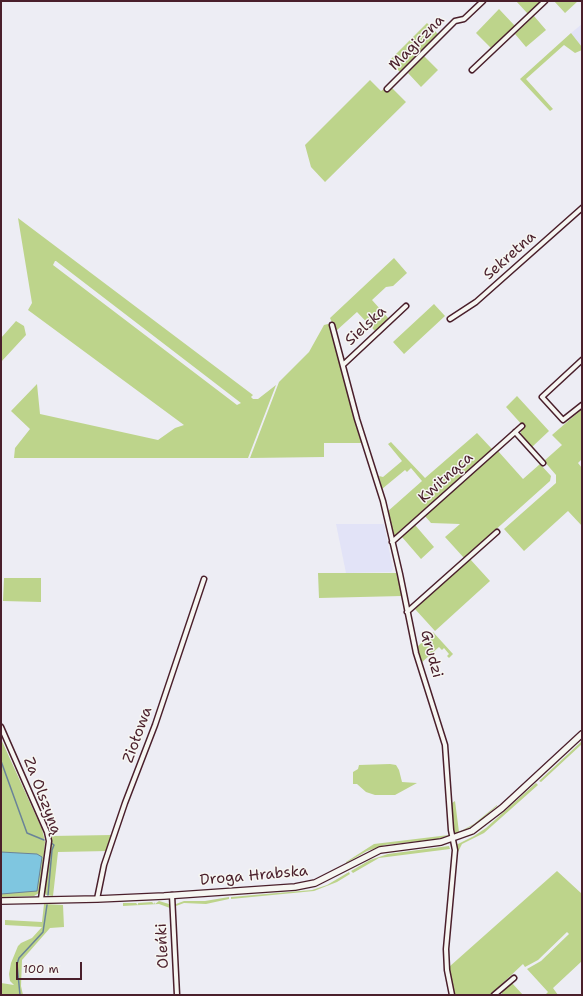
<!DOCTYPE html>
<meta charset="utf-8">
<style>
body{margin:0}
#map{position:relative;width:583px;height:996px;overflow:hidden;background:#ededf4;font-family:"Shantell Sans",sans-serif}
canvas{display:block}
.frame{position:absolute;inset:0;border:2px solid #4a1f2b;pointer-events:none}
.scale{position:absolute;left:16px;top:962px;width:66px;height:18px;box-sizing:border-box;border:2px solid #4a1f2b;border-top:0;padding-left:5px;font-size:12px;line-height:14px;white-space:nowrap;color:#4a1f2b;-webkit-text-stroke:3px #f6f6f2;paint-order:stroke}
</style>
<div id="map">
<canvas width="583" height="996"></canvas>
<div class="frame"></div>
<div class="scale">100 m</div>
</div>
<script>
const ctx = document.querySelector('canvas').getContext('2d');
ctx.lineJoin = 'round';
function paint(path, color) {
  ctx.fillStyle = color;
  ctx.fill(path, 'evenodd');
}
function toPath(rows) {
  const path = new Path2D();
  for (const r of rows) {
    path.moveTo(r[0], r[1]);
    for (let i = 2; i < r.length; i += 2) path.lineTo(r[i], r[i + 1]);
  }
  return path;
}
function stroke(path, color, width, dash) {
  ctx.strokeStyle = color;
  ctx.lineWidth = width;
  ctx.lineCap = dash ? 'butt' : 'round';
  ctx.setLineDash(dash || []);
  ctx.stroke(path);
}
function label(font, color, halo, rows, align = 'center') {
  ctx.font = font + ' "Shantell Sans",sans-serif';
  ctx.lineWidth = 3;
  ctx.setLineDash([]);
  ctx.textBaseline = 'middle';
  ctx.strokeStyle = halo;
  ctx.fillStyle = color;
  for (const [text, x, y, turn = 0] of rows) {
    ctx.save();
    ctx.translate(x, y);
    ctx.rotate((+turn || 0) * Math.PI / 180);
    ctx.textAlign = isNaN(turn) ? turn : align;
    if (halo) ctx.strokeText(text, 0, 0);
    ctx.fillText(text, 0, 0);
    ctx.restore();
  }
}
paint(toPath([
 [582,24,582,47,571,33],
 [336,524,384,524,393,569,391,572,346,573]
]), '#e2e3f7');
paint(toPath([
 [516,1,540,1,541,2,528,14],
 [554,1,578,1,565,13],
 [499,9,515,26,491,48,476,33],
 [534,16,546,30,526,47,515,34],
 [427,23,438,34,400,72,389,61],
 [571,33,582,47,582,50,575,53,564,45,526,79,553,109,550,111,520,79],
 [424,56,438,70,421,87,408,73],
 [370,80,381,91,385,88,388,91,392,88,406,102,325,182,311,167,305,145],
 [18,218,253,395,251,397,253,399,258,399,276,385,248,458,14,458,15,448,30,429,11,411,37,384,40,414,158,440,175,428,184,425,28,310,32,303],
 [55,261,56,261,241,403,237,405,53,265],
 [394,258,407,273,393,286,386,287,372,300,389,319,375,331,357,312,336,331,330,318],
 [434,304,445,316,404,354,393,342],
 [16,321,24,326,26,335,1,362,1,338],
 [328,324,332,327,362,443,324,443,324,457,250,458,279,382,309,352,324,325],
 [517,396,549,431,532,447,521,434,521,430,524,427,506,407],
 [582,409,582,459,578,463,582,468,582,526,568,511,524,551,504,529,556,483,556,475,544,461,562,445,552,435],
 [477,433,492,449,397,536,393,536,387,512,422,481,411,468,407,472,405,470,382,489,379,476,383,477,402,461,388,444,391,442,425,478],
 [498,451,523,479,540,464,551,476,550,481,464,558,445,537,460,524,431,523,425,516],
 [415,525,434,547,421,559,402,537],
 [470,559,490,581,435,631,415,609],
 [318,573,397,573,402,596,319,598],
 [4,578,41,578,41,602,3,601],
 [433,632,453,654,449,658,447,656,449,654,444,648,442,650,439,647,421,663,417,647],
 [1,739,42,829,45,842,40,889,39,893,34,896,1,897],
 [582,741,582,744,541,782,539,781],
 [390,764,396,765,399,770,402,782,417,783,395,795,375,795,366,792,357,784,353,784,353,772,358,769,359,765],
 [536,783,538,785,484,833,462,844,458,852,456,845,474,836,486,828],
 [455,801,459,832,474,824,497,805,497,806,476,824,456,834,453,831,452,803],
 [112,835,108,851,58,852,53,896,46,895,44,891,51,836],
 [449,835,438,839,385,845,367,851,346,863,346,862,374,844],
 [449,846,450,849,379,858,353,873,351,871,370,860,388,854],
 [557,871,582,894,582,961,553,988,558,995,545,995,548,992,527,969,541,961,569,934,567,932,538,960,525,967,523,964,490,995,453,995,449,967],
 [349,872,350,874,337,882,314,891,231,899,231,897,312,890,327,885],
 [229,897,229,899,206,904,184,903,176,906,176,904,184,901,205,901],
 [159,901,169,904,170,908,159,904,123,906,123,903,136,903,138,905,138,903,152,902,154,904,154,902,155,904],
 [44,904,63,905,64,927,50,928,22,960,21,986,23,995,1,995,1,983,14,985,10,981,9,974,11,963,18,946,21,943,32,938,42,927,5,925,5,920,42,922],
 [512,983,523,995,502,995,502,992]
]), '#bdd48b');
const water = toPath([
 [1,852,37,854,42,857,37,891,1,894,1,852]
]);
paint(water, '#7fc6e0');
stroke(water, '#6a8398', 1);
stroke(toPath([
 [1,761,27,833,44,840],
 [48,895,52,850,54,845,50,842],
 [20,995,17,964,19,958,43,932,47,905]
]), '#6a8398', 1.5);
const street = toPath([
 [472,70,545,1],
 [387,89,455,21,464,19,483,1],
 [450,319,476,302,582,208],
 [332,325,357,419,383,501,400,574,416,653,445,745,451,830,455,850,446,949,447,970,452,995],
 [582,360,542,397,563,420,582,405],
 [344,364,406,306],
 [515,432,543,463],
 [392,542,522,426],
 [407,612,497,532],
 [1,727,47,832,49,841,41,899],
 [172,895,177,995],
 [97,899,104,865,125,803,155,725,204,579],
 [494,995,514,978]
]);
const secondary = toPath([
 [1,901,97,899,164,896,295,887,315,883,380,850,441,842,472,831,502,808,582,734]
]);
stroke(street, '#4a1f2b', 7);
stroke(secondary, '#4a1f2b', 8);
stroke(street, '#f6f6f2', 4);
stroke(secondary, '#f6f6f2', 5.5);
label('15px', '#4a1f2b', '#f6f6f2', [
 ["Magiczna",417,43,-45],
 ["Sekretna",510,256,-42],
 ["Sielska",366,326,-43],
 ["Kwitnąca",446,478,-42],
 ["Grudzi",431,654,75],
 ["Ziołowa",138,735,-70],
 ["Za Olszyną",42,796,69],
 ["Droga Hrabska",254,876,-5],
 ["Oleńki",163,946,-93]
]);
</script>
